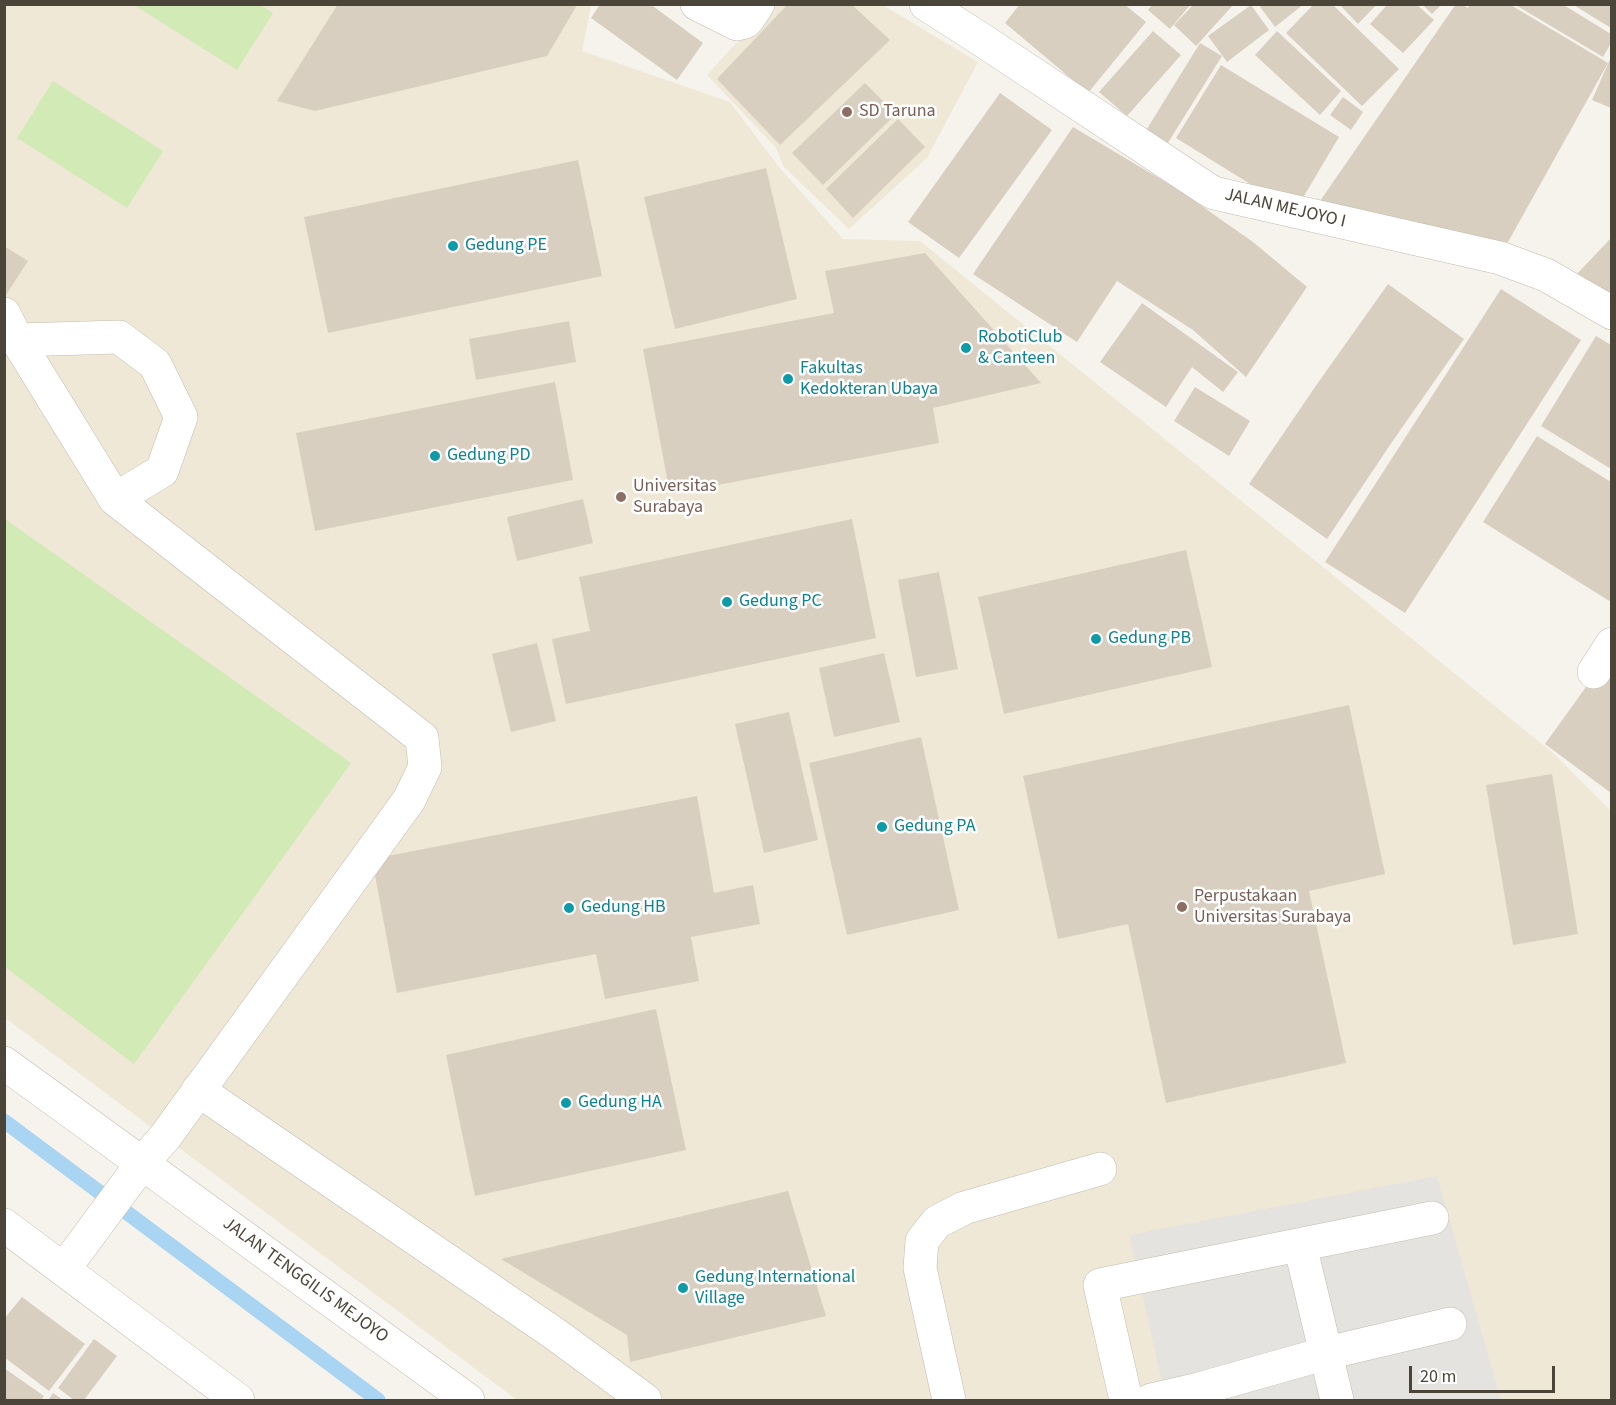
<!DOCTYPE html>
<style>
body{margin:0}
#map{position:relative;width:1616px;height:1405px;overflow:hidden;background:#f6f3ec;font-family:"Source Sans 3",sans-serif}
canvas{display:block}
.frame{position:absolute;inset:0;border:6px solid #4b4439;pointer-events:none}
.scale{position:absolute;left:1409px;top:1366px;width:146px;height:27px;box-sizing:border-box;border:3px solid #4b4439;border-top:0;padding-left:8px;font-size:18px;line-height:21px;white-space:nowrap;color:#4b4439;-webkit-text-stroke:4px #fff;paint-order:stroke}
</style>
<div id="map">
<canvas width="1616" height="1405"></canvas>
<div class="frame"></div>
<div class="scale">20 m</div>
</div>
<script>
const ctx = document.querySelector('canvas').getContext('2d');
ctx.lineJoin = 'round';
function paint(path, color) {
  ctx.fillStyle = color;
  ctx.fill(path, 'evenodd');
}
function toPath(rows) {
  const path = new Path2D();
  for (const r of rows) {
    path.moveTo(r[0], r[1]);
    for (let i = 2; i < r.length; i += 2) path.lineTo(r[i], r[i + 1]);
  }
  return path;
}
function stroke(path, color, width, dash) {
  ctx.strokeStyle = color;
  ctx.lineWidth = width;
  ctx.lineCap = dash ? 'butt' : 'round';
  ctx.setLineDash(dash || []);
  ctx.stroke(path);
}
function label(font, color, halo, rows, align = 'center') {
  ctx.font = font + ' "Source Sans 3",sans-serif';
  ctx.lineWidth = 5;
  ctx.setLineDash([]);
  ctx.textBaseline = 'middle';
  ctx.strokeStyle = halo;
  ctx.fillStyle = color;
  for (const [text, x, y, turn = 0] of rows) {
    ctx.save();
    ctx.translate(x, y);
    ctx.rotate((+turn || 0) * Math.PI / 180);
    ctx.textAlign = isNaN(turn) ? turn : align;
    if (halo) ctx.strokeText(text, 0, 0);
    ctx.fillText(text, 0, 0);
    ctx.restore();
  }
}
paint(toPath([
 [775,4,883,5,978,62,927,158,849,229,784,167,776,148,707,75,750,28],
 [5,5,591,5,582,51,730,102,778,166,843,239,920,241,1553,753,1611,811,1611,1400,517,1400,5,1018]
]), '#efe8d6');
paint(toPath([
 [134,5,260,5,273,13,237,70],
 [53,81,163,151,127,208,17,138],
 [5,519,351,763,134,1064,5,967]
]), '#d2eab5');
paint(toPath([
 [1437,1176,1501,1400,1166,1400,1129,1235]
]), '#e5e3e0');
stroke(toPath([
 [4,1121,378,1400]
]), '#a9d4f2', 15);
paint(toPath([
 [338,4,573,4,576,7,547,56,315,111,277,101],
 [600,4,650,4,703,43,677,80,591,18],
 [788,4,851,4,890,40,780,145,717,79],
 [1020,4,1124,4,1146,22,1088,93,1005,23],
 [1153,4,1191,4,1170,29,1148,10],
 [1194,4,1234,4,1196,46,1174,25],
 [1258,4,1304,4,1275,27],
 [1314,4,1332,4,1399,69,1362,106,1286,33],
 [1339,4,1377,4,1358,24],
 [1388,4,1416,4,1434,20,1403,53,1370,24],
 [1422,4,1442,4,1432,14],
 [1456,4,1461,4,1468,8,1470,4,1509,4,1608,63,1508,242,1449,237,1320,201],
 [1514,4,1562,4,1611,34,1611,43,1603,57],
 [1572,4,1611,4,1611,28],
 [1251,5,1269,30,1227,62,1208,36],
 [1153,31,1181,55,1127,116,1099,92],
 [1277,31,1341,91,1320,115,1255,55],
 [1200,43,1222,56,1166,146,1145,132],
 [1611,57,1611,108,1592,100],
 [1221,65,1339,137,1298,206,1263,192,1176,138],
 [865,83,896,114,823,185,792,153],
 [1000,93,1052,130,959,258,908,222],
 [1343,97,1363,112,1351,130,1330,115],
 [898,119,925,147,853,218,826,189],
 [1073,127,1179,190,1253,242,1307,287,1246,377,1193,330,1117,281,1077,342,973,274],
 [578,160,602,276,328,333,304,217],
 [766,168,797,299,675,329,644,197],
 [1611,238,1611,297,1576,275],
 [4,246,28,261,4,298],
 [925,253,1041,383,933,408,939,443,670,494,643,349,834,313,825,271],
 [1388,284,1464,339,1392,442,1327,539,1249,484,1315,387],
 [1501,289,1581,340,1405,613,1325,562],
 [1142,303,1238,372,1223,392,1192,367,1166,407,1100,362],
 [569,321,576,362,476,380,469,339],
 [1596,336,1611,345,1611,469,1541,426],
 [555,382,573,480,315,531,296,433],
 [1195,387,1250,421,1229,456,1174,421],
 [1537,436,1611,482,1611,602,1483,522],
 [583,499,593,543,517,561,507,517],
 [852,519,876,638,566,704,552,639,590,631,579,577],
 [1186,550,1212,667,1004,714,978,597],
 [939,572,958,669,916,677,898,580],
 [537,643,556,721,511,732,492,654],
 [1611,652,1611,793,1545,744],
 [884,653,900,722,834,737,819,668],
 [1349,705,1385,874,1309,891,1346,1063,1166,1103,1128,924,1058,939,1023,776],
 [789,712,818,840,764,853,735,724],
 [921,737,959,910,847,935,809,763],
 [1552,774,1578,934,1513,945,1486,785],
 [697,796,714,893,753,885,760,924,691,937,699,981,605,999,596,954,397,993,372,859],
 [656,1009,686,1150,475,1196,446,1055],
 [788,1191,826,1316,630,1362,627,1335,501,1259],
 [22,1297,85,1344,49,1391,4,1357,4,1319],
 [94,1339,117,1356,84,1400,74,1400,58,1388],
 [4,1368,44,1396,41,1400,4,1400],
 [53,1393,63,1400,48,1400]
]), '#d8cfc1');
const minor = toPath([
 [697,4,737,24,745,22,748,19,758,4],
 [926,4,979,38,1207,189,1214,193,1500,258,1546,275,1612,313],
 [4,314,17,340,115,499,422,738,425,767,409,800,165,1137,143,1162,126,1185,64,1269],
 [17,340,119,337,155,364,181,417,162,471,115,499],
 [1594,672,1612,644],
 [4,1063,468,1400],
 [198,1090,555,1334,645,1400],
 [4,1225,238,1400],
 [1300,1245,1337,1400],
 [949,1400,920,1268,922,1241,937,1222,964,1208,1100,1169],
 [1126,1400,1100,1285,1432,1218],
 [1151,1400,1199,1389,1327,1353,1450,1324]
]);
stroke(minor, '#c2bbae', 34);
stroke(minor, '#fff', 33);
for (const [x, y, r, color] of [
 [847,112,6,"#8d6e63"],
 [453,246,6,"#0f9aa8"],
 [966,348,6,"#0f9aa8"],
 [788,379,6,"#0f9aa8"],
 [435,456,6,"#0f9aa8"],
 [621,497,6,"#8d6e63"],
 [727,602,6,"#0f9aa8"],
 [1096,639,6,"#0f9aa8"],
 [882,827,6,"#0f9aa8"],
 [1182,907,6,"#8d6e63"],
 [569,908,6,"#0f9aa8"],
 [566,1103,6,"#0f9aa8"],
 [683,1288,6,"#0f9aa8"]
]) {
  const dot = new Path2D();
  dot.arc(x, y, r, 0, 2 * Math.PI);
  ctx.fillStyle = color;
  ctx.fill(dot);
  stroke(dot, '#fff', 2);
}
label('18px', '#785e54', '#fff', [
 ["SD Taruna",859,112],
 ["Universitas",633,487],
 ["Surabaya",633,508],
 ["Perpustakaan",1194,897],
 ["Universitas Surabaya",1194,918]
], 'left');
label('18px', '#4b4439', '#fff', [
 ["JALAN MEJOYO I",1285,209,13],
 ["JALAN TENGGILIS MEJOYO",305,1281,36]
]);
label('18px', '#0d838f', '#fff', [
 ["Gedung PE",465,246],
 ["RobotiClub",978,338],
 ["& Canteen",978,359],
 ["Fakultas",800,369],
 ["Kedokteran Ubaya",800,390],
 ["Gedung PD",447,456],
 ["Gedung PC",739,602],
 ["Gedung PB",1108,639],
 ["Gedung PA",894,827],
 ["Gedung HB",581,908],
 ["Gedung HA",578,1103],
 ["Gedung International",695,1278],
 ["Village",695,1299]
], 'left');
</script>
